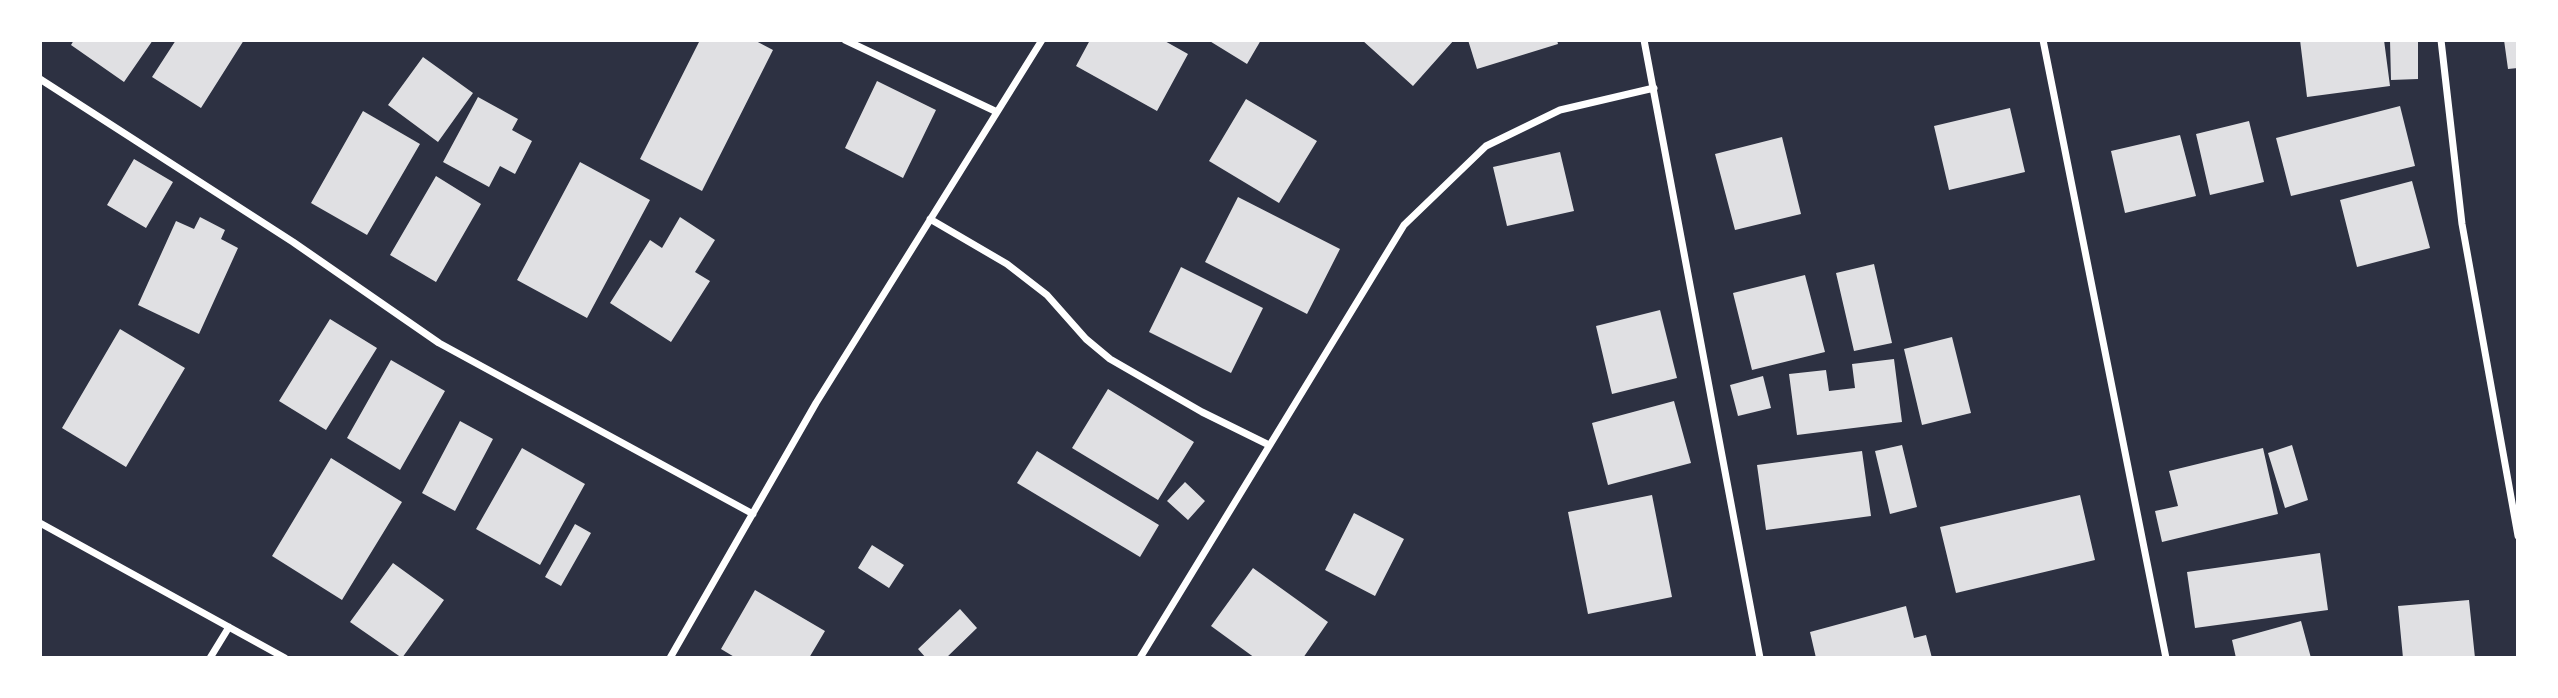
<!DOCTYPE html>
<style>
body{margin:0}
#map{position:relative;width:2558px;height:698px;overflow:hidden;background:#2d3142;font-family:"PT Sans Narrow",sans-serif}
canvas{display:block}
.frame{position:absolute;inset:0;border:42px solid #fff;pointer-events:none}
</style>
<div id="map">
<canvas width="2558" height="698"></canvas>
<div class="frame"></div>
</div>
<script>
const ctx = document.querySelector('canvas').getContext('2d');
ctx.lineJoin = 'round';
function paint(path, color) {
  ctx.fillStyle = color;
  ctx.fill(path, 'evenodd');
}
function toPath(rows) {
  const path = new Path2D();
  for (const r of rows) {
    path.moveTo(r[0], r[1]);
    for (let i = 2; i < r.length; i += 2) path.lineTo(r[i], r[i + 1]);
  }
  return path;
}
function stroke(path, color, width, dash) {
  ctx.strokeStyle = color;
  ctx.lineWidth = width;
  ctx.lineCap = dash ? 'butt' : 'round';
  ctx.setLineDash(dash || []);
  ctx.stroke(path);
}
paint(toPath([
 [74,40,153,40,124,82,71,45],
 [176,40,244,40,201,108,152,77],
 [700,40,754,40,773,50,702,191,640,159],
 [1090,40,1163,40,1188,54,1157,111,1076,66],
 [1208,40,1261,40,1247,64],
 [1362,40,1454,40,1413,86],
 [1468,40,1557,40,1558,44,1477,69],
 [2300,40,2384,40,2390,86,2307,97],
 [2390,40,2418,40,2418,79,2391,80],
 [2504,40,2518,40,2518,68,2508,69],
 [423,57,473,93,438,142,388,105],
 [877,81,936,110,903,178,845,148],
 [478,97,518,119,512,130,532,141,515,174,500,166,489,187,443,162],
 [1246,99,1317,141,1279,203,1209,161],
 [2400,106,2415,166,2291,196,2276,138],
 [2010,108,2025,172,1949,190,1934,126],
 [363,111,420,144,367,235,311,203],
 [2249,121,2264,182,2210,195,2196,134],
 [2180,135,2196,196,2125,213,2111,151],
 [1782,137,1801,214,1735,230,1715,154],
 [1560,152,1574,211,1507,226,1493,167],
 [134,159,173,182,146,228,107,205],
 [580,162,650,200,587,318,517,280],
 [436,176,481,204,436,282,390,255],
 [2412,181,2430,248,2357,267,2340,200],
 [1238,197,1340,249,1307,314,1205,262],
 [200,217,225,230,221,239,238,248,199,334,138,305,176,221,194,229],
 [680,217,715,240,695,272,710,281,671,342,610,303,650,240,662,248],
 [1874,264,1892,343,1854,351,1836,273],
 [1181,267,1263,308,1231,373,1149,332],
 [1805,275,1825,352,1752,370,1733,293],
 [1660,310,1677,378,1612,394,1596,326],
 [330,319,377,348,326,430,279,401],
 [120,329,185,368,126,467,62,428],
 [1952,337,1971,413,1922,425,1904,349],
 [1894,359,1902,422,1797,435,1789,374,1826,370,1829,391,1855,388,1852,364],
 [391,360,445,391,400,470,347,438],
 [1763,376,1771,408,1738,416,1730,385],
 [1108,389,1194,442,1158,500,1072,448],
 [1674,401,1691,463,1608,485,1592,423],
 [460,421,493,439,455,511,422,493],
 [1902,445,1917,507,1890,514,1875,451],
 [2292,445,2308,500,2285,508,2268,453],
 [522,448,585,484,540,565,476,529],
 [2263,448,2278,514,2162,542,2155,511,2178,506,2169,471],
 [1037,451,1159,525,1140,557,1017,483],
 [1862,451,1871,516,1766,530,1757,465],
 [331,458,402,502,342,600,272,556],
 [1185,482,1205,501,1188,520,1167,501],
 [1652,495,1672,597,1588,614,1568,512],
 [2080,495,2095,560,1956,593,1940,527],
 [1354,513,1404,539,1375,596,1325,570],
 [575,524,591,533,561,586,545,577],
 [872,545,904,565,889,588,858,568],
 [2320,553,2328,610,2195,628,2187,572],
 [393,563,444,600,402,658,350,622],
 [1253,568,1328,622,1303,658,1255,658,1211,626],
 [755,590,825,631,809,658,736,658,721,649],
 [2469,600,2475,658,2403,658,2398,606],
 [1906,606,1914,638,1926,635,1932,658,1816,658,1810,632],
 [960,609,977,628,946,658,926,658,918,649],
 [2301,621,2311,658,2236,658,2232,640]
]), '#e0e0e3');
stroke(toPath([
 [845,40,997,112],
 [1644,40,1760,658],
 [2043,40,2166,658],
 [2441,40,2462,224,2518,536],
 [40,79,293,242,439,343,753,514],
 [930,219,1007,264,1047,295,1086,339,1110,359,1202,412,1269,445],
 [40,523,285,658],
 [210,658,229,627],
 [670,658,816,403,1042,40],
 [1140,658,1404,225,1486,146,1560,110,1654,88]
]), '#fff', 7);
</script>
